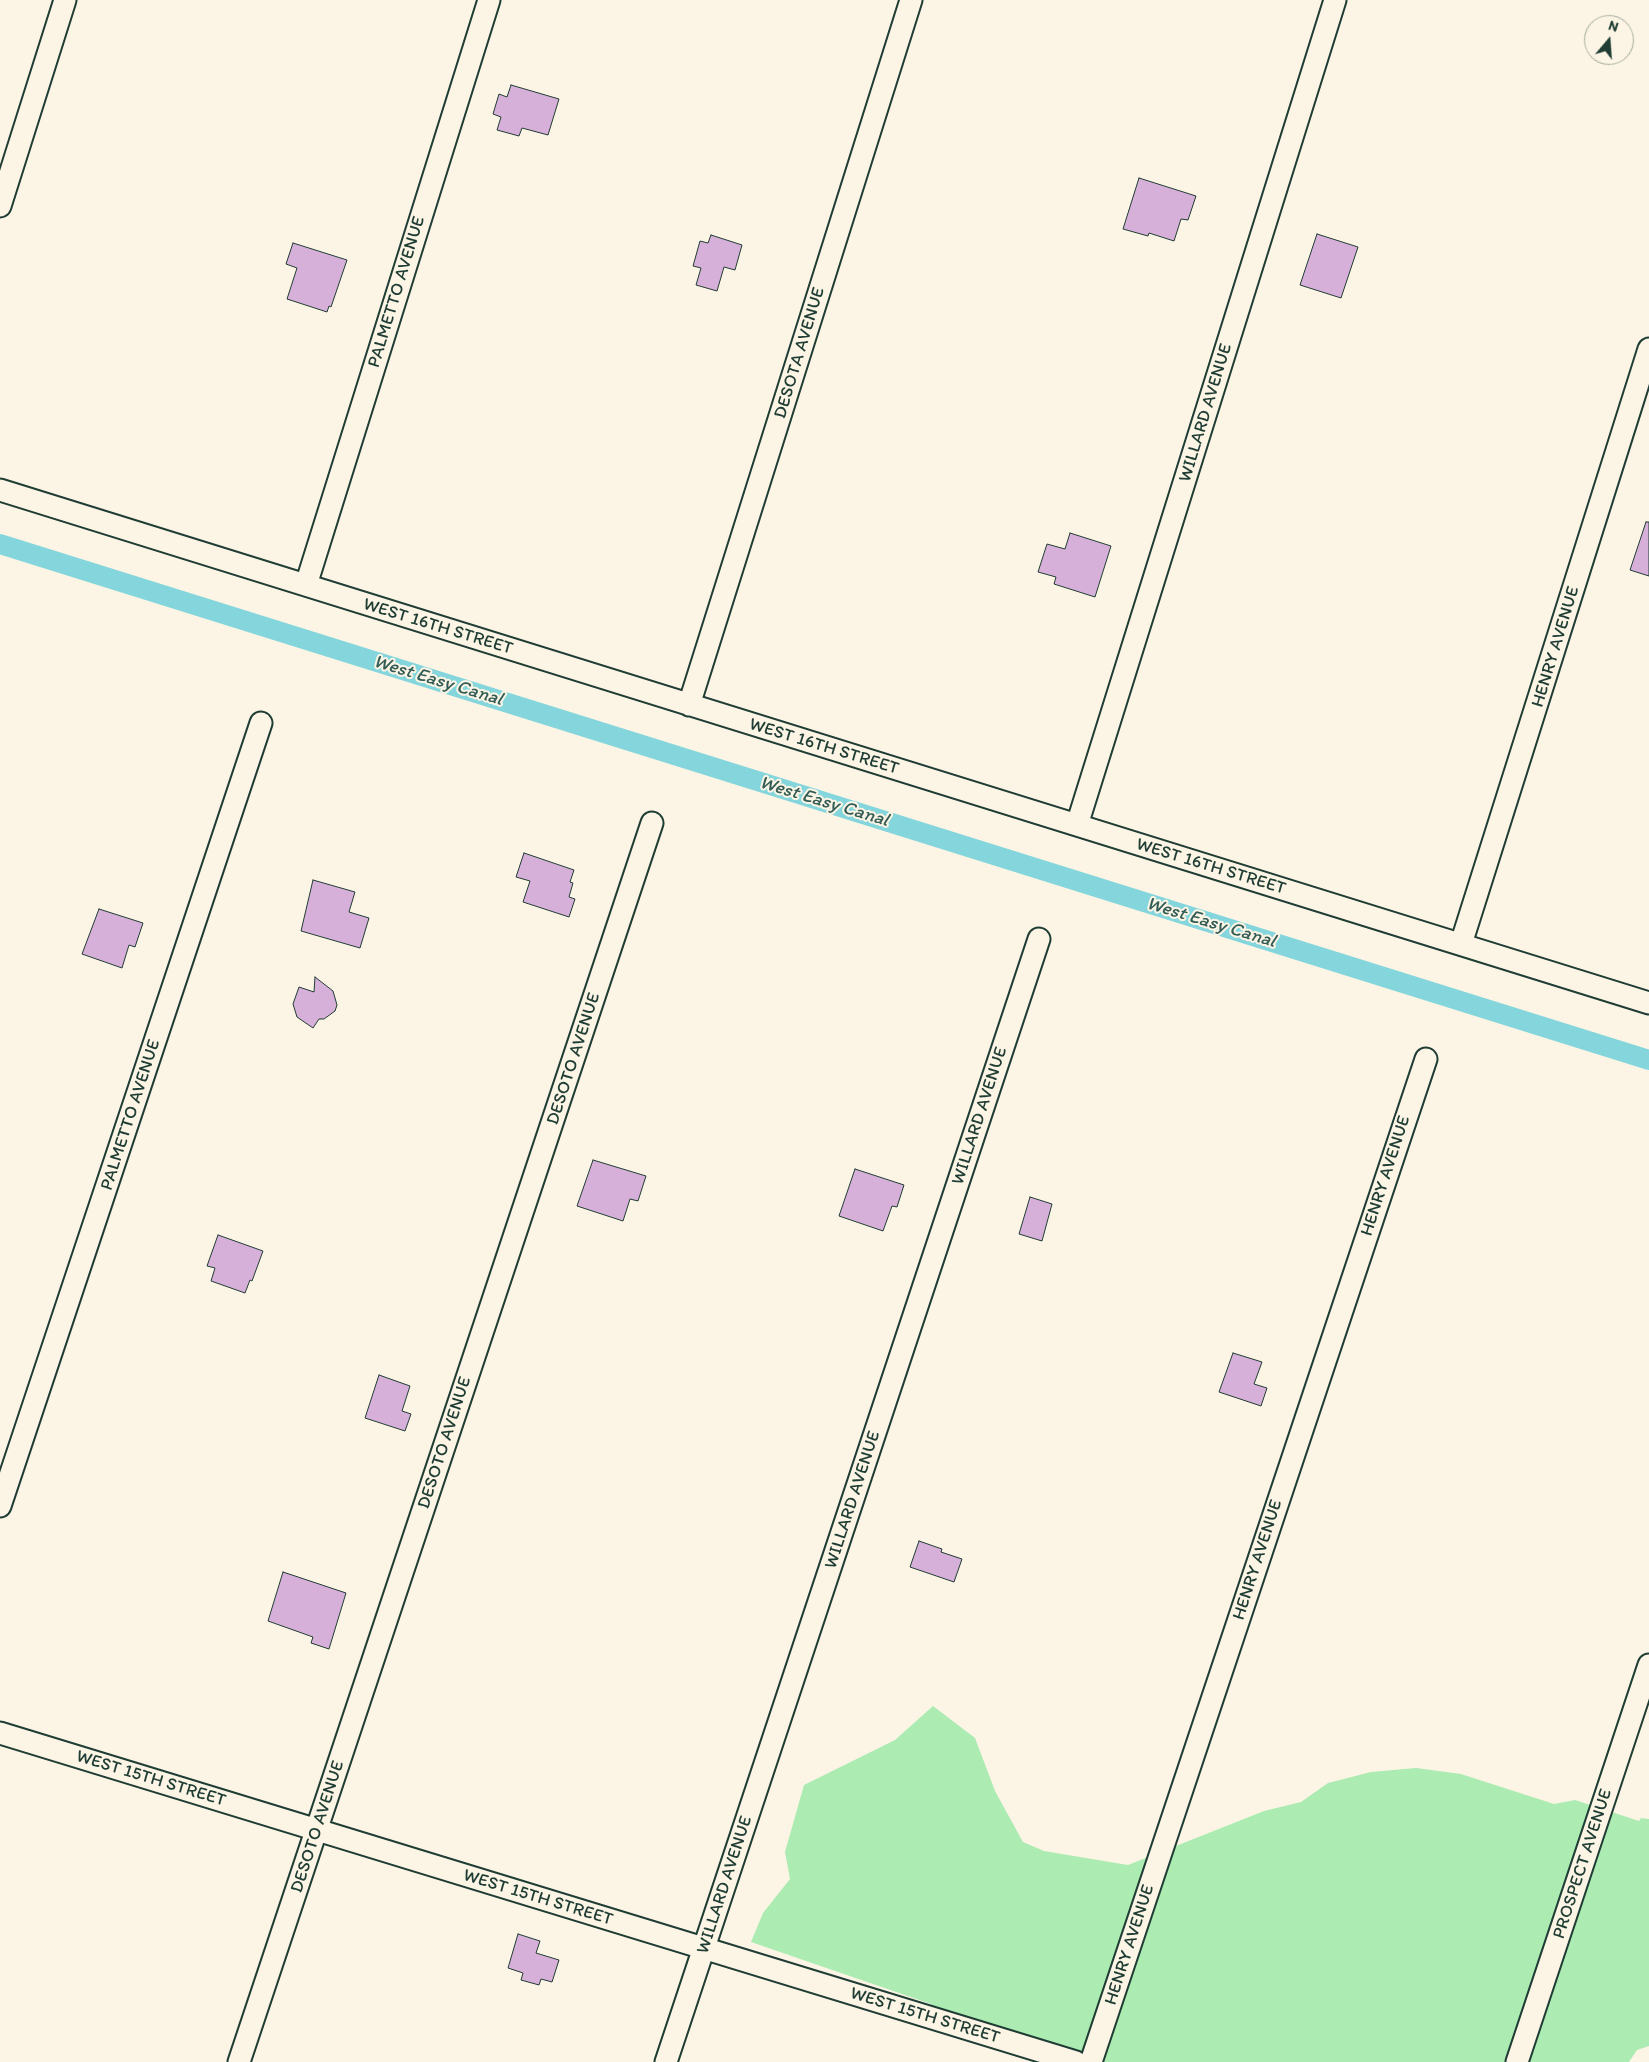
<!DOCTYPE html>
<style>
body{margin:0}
#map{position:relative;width:1649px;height:2062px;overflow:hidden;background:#fcf5e5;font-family:Itim,sans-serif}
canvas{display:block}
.north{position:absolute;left:1584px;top:15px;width:50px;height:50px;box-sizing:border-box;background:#fcf5e5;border:1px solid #a4ab9e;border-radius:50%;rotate:18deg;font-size:14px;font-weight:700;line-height:20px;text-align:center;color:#1f3d34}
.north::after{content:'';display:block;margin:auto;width:18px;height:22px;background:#1f3d34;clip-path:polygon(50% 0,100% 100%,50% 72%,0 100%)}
</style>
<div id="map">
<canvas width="1649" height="2062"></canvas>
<div class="north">N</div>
</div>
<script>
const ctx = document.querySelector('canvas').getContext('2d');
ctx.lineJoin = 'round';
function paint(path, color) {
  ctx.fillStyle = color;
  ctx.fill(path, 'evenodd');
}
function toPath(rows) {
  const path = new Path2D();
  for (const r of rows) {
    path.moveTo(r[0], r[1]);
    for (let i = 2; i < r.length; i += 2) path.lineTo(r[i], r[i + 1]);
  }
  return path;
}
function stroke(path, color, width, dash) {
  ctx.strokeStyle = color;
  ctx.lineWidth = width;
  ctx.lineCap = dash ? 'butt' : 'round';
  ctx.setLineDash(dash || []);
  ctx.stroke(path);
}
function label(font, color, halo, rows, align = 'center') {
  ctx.font = font + ' Itim,sans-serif';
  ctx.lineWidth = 4;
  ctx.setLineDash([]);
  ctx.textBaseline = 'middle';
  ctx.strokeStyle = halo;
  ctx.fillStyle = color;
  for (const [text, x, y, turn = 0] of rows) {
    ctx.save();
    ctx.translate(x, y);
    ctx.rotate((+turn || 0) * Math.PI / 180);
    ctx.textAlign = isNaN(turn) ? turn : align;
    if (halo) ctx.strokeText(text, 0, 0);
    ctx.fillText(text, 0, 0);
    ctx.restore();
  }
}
paint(toPath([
 [933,1706,975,1738,995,1791,1023,1842,1044,1851,1128,1865,1264,1811,1301,1802,1328,1783,1371,1772,1416,1768,1461,1774,1554,1804,1575,1800,1639,1821,1641,1818,1649,1819,1649,2046,1637,2050,1629,2062,1089,2062,941,2013,931,2004,751,1942,763,1913,790,1879,785,1852,804,1785,895,1740]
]), '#acebb2');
stroke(toPath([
 [0,544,1649,1060]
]), '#84d6dc', 20);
const building = toPath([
 [511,85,559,99,548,135,522,128,519,136,497,130,501,117,493,114,499,94,507,97,511,85],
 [1139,178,1196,196,1188,220,1181,219,1174,241,1149,233,1148,236,1123,229,1139,178],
 [1317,234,1358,247,1341,298,1300,285,1317,234],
 [711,235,742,245,735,270,724,267,717,291,696,285,701,268,693,266,700,241,708,243,711,235],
 [293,243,347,260,331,307,329,306,327,312,287,299,297,268,286,264,293,243],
 [1646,522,1649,522,1649,576,1630,570,1646,522],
 [1070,533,1111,546,1095,597,1054,584,1056,577,1038,572,1047,544,1065,549,1070,533],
 [524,853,574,870,570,882,573,883,569,897,575,899,569,917,523,902,530,881,516,877,524,853],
 [313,880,355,892,349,912,369,918,360,948,301,931,313,880],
 [99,909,143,923,135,947,129,945,122,968,82,954,99,909],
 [315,977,333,991,337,1005,335,1011,324,1019,319,1019,313,1028,297,1017,293,1004,299,987,314,992,315,977],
 [593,1160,646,1176,638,1201,630,1199,623,1221,577,1206,593,1160],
 [855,1169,904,1185,897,1207,892,1206,883,1231,839,1216,855,1169],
 [1030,1197,1052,1204,1042,1241,1019,1234,1030,1197],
 [218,1235,263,1251,252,1281,250,1280,245,1293,211,1281,215,1268,207,1266,218,1235],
 [1233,1353,1262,1362,1254,1384,1267,1388,1261,1406,1219,1392,1233,1353],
 [379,1375,410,1386,402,1411,411,1414,405,1431,365,1418,379,1375],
 [919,1541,942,1549,941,1552,962,1559,954,1582,910,1567,919,1541],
 [283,1572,346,1593,329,1649,311,1643,313,1637,268,1621,283,1572],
 [518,1934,540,1941,536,1953,559,1960,552,1982,541,1979,539,1985,521,1980,523,1973,508,1968,518,1934]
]);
paint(building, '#d6b0d8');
stroke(building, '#1f3d34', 1);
const minor = toPath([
 [0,206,65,0],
 [0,490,1649,1003],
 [306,585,489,0],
 [689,705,911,0],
 [1077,825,1335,0],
 [1461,944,1649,349],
 [0,1506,261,723],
 [0,1733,1076,2062],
 [239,2062,652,823],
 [666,2062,1039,939],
 [1091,2062,1426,1059],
 [1517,2062,1649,1665]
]);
stroke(minor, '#1f3d34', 25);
stroke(minor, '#fcf5e5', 21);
label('18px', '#1f3d34', '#fcf5e5', [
 ["PALMETTO AVENUE",397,292,-73],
 ["DESOTA AVENUE",800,353,-73],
 ["WILLARD AVENUE",1206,413,-73],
 ["WEST 16TH STREET",438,627,17],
 ["HENRY AVENUE",1556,647,-73],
 ["WEST 16TH STREET",824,747,17],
 ["WEST 16TH STREET",1211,867,17],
 ["DESOTO AVENUE",574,1059,-72],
 ["PALMETTO AVENUE",131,1115,-72],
 ["WILLARD AVENUE",980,1116,-72],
 ["HENRY AVENUE",1386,1176,-72],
 ["DESOTO AVENUE",445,1443,-72],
 ["WILLARD AVENUE",853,1500,-72],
 ["HENRY AVENUE",1258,1560,-72],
 ["WEST 15TH STREET",151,1779,17],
 ["DESOTO AVENUE",318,1827,-72],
 ["PROSPECT AVENUE",1583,1864,-72],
 ["WILLARD AVENUE",725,1885,-72],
 ["WEST 15TH STREET",538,1898,17],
 ["HENRY AVENUE",1130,1945,-72],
 ["WEST 15TH STREET",925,2016,17]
]);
label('italic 19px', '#335c56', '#fcf5e5', [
 ["West Easy Canal",438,681,17],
 ["West Easy Canal",824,802,17],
 ["West Easy Canal",1211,923,17]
]);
</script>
